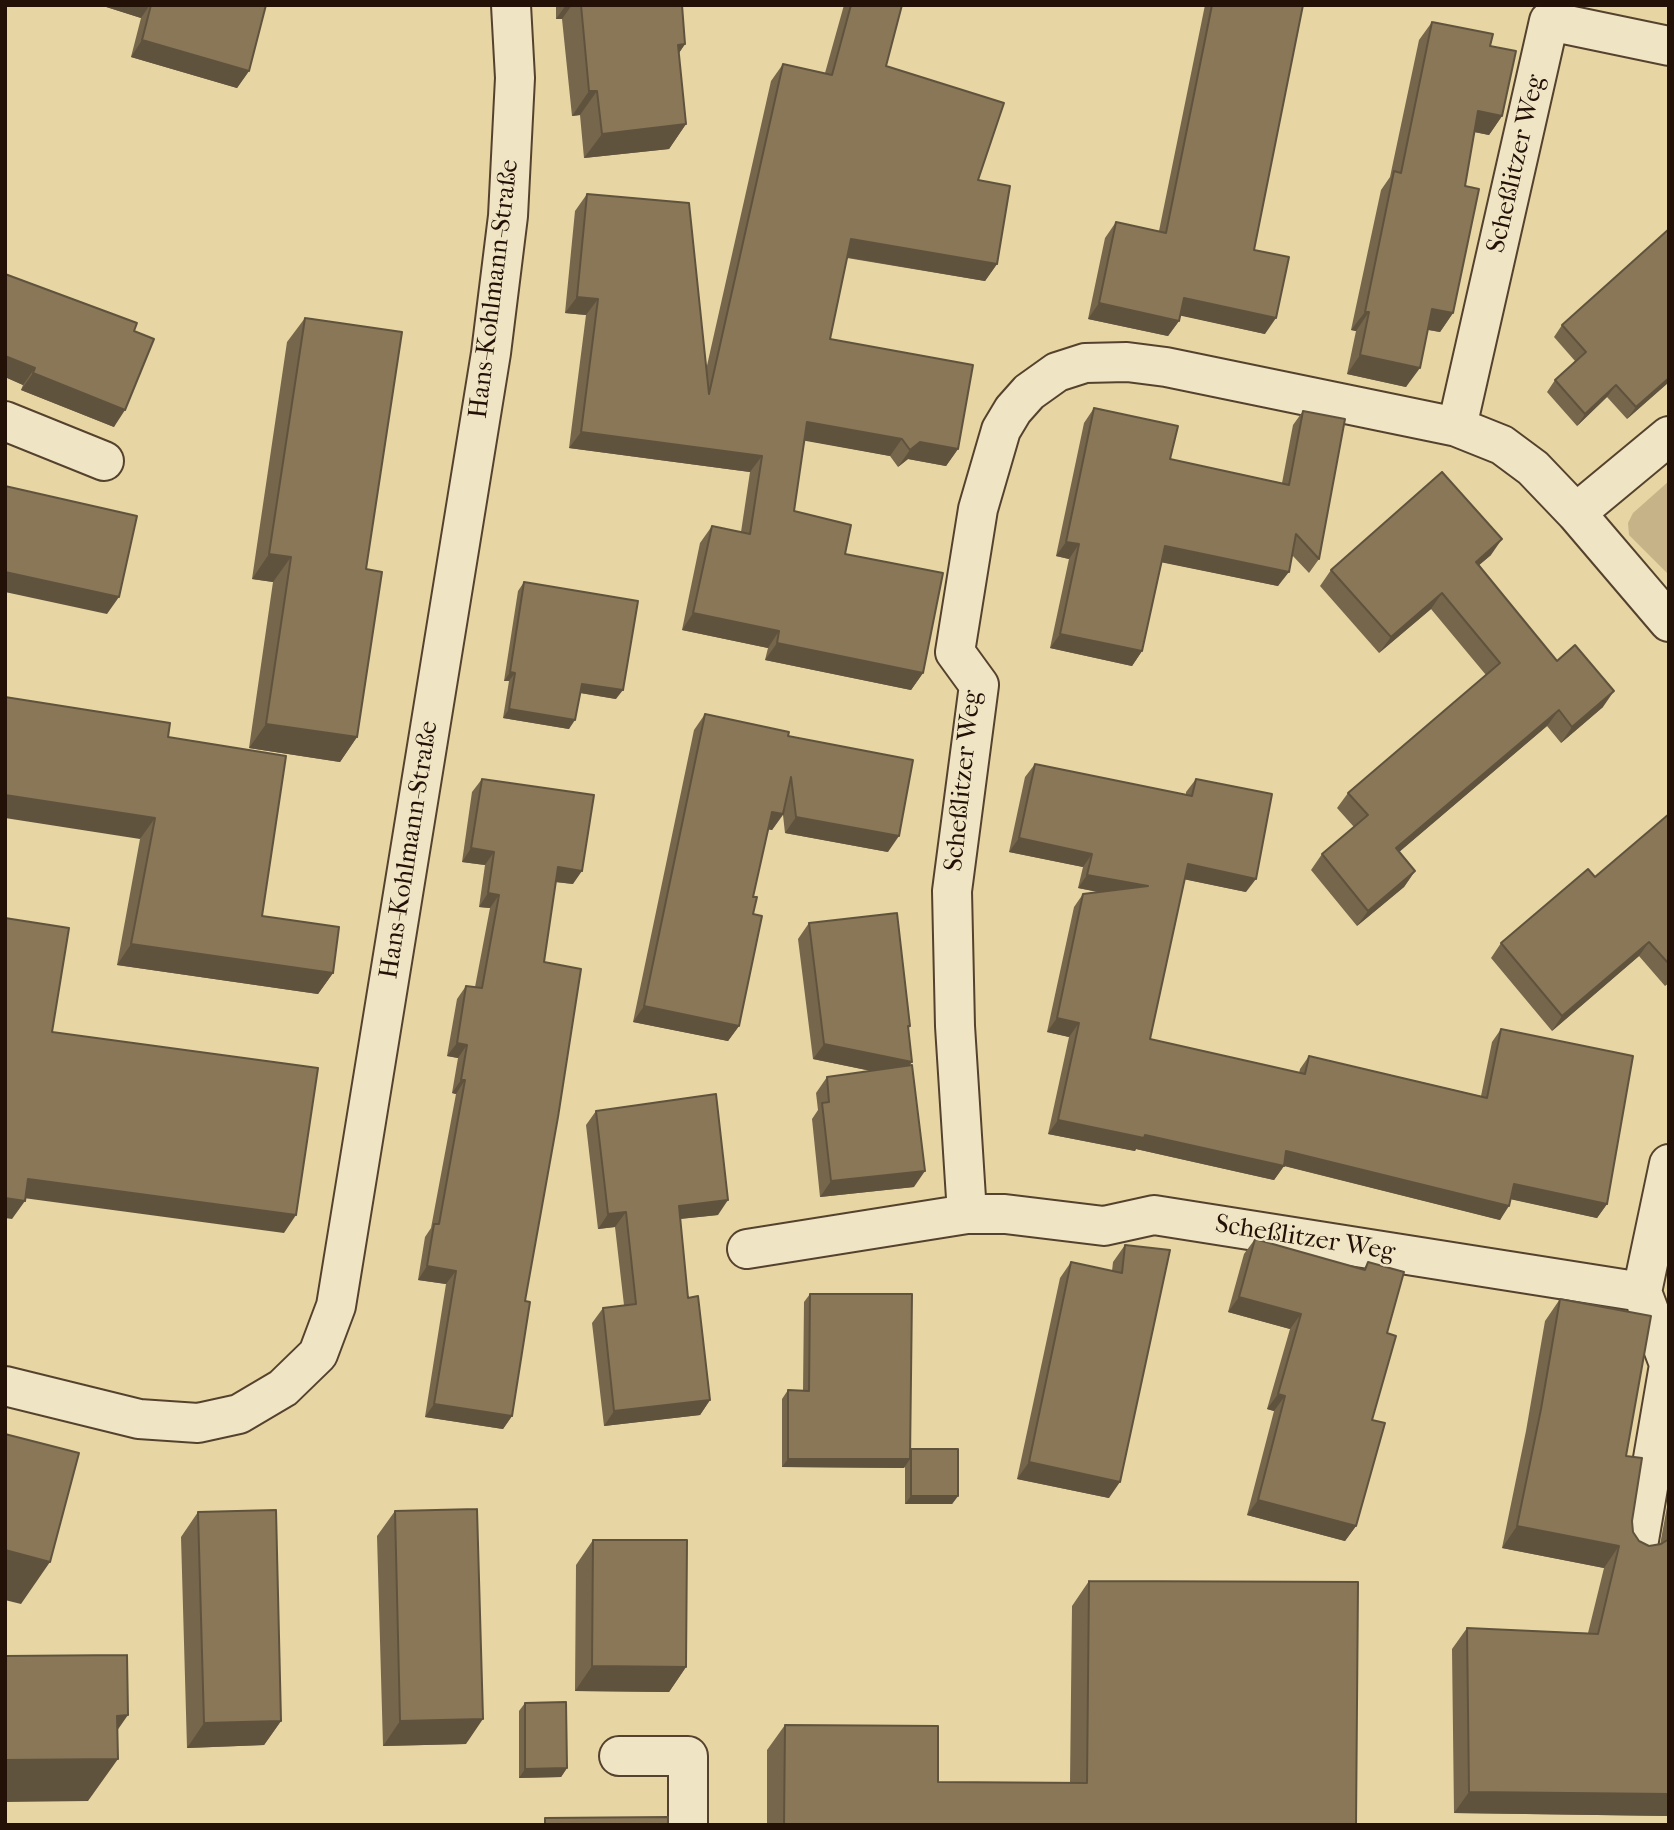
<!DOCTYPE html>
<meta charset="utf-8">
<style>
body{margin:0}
#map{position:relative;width:1674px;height:1830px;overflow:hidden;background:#e7d5a3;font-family:"IM FELL French Canon",serif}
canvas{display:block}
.frame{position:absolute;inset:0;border:7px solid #231107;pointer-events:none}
</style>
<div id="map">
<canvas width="1674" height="1830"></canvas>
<div class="frame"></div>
</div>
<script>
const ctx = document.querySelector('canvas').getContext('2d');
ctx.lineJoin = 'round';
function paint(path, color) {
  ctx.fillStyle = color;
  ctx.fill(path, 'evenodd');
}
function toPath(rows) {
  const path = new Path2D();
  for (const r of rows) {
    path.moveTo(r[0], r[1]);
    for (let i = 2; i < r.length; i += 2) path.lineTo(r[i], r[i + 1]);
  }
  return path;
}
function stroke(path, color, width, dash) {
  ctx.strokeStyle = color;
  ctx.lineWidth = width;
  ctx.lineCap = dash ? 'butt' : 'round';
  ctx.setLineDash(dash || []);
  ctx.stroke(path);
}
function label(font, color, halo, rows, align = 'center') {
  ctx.font = font + ' "IM FELL French Canon",serif';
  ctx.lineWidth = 5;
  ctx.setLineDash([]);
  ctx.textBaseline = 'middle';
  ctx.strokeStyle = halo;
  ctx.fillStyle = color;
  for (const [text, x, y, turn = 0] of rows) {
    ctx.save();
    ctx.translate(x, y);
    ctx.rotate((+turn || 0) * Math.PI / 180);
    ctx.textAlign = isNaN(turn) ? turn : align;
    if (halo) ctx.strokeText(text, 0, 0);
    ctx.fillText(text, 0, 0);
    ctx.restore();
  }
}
paint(toPath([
 [1669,481,1669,575,1629,535,1628,523,1633,513]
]), '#c6b488');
const minor = toPath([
 [5,421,104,461],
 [1457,427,1549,21,1669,46],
 [1669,436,1576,513,1669,622],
 [967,1214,955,1026,952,891,979,685,955,652,978,509,1001,430,1013,410,1029,392,1057,372,1085,363,1127,362,1166,367,1457,427,1502,445,1533,468,1576,513],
 [747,1249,967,1214,1005,1214,1104,1226,1154,1215,1642,1292,1669,1164],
 [1642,1292,1669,1364],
 [5,1386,139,1419,198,1423,239,1414,283,1388,318,1354,336,1306,491,353,508,216,515,78,511,5],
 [1638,1546,1669,1365],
 [619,1756,688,1756,688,1825]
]);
stroke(minor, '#54422e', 42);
stroke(minor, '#efe4c3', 38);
paint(toPath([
 [100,5,266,5,249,71,237,88,131,57,141,18],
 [556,5,682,5,685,44,679,53,686,124,669,149,584,158,580,115,572,116,562,19,556,19],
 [844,5,902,5,886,66,978,180,997,264,985,281,847,258,830,339,958,449,946,466,908,459,898,467,890,456,804,440,794,511,845,554,923,673,911,690,765,660,768,648,682,630,700,543,712,526,741,532,750,472,569,448,586,315,565,313,575,211,587,194,706,370,771,81,783,64,825,73],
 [1205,5,1303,5,1254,250,1265,334,1180,315,1179,321,1168,336,1088,319,1105,238,1116,222,1159,231],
 [1432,22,1490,46,1502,116,1489,135,1474,132,1465,186,1453,313,1440,332,1428,330,1406,387,1347,374,1356,331,1351,330,1381,190,1390,177,1419,40],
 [305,318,366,569,357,737,340,762,249,748,273,582,252,579,287,342],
 [1562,325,1669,382,1627,419,1607,397,1577,426,1547,392,1555,380,1575,361,1554,337],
 [134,331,114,427,21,390,23,385,5,377],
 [1094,408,1170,459,1282,483,1293,425,1303,411,1319,559,1309,573,1292,555,1278,586,1162,562,1142,651,1132,666,1050,648,1069,559,1056,556,1084,423],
 [1491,555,1479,565,1557,661,1603,707,1561,743,1547,726,1399,852,1415,871,1404,887,1357,926,1311,870,1322,854,1354,827,1337,808,1348,793,1486,675,1431,609,1379,653,1320,586,1331,570],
 [524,582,616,699,580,693,569,729,503,718,509,681,504,681,518,591],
 [705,714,888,852,785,833,783,815,772,830,768,829,753,897,753,914,739,1026,728,1041,633,1022,694,730],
 [168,737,262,916,333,973,318,994,117,965,140,839],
 [1035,764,1186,795,1186,792,1196,779,1246,892,1184,879,1150,1039,1299,1073,1300,1069,1309,1056,1481,1096,1492,1042,1501,1029,1607,1204,1597,1218,1511,1199,1500,1220,1284,1166,1274,1180,1136,1149,1135,1151,1048,1134,1069,1037,1047,1032,1074,907,1083,894,1098,892,1078,888,1083,867,1009,852,1025,777],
 [482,779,573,884,555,882,544,962,525,1301,512,1416,503,1429,425,1417,446,1284,418,1280,425,1237,431,1228,456,1094,452,1093,458,1058,447,1056,457,999,466,986,475,987,490,908,479,907,485,865,462,862,472,792],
 [1669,814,1669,983,1665,986,1639,956,1552,1031,1491,958,1501,943,1595,877],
 [809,923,910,1026,908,1030,914,1187,820,1197,812,1119,818,1110,816,1093,827,1077,871,1071,813,1059,798,939],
 [596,1111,718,1215,680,1219,688,1298,710,1400,700,1415,604,1426,592,1323,603,1308,624,1305,615,1227,598,1229,586,1125],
 [1255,1239,1363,1270,1368,1262,1387,1333,1372,1420,1356,1526,1345,1541,1247,1515,1274,1411,1267,1409,1290,1329,1228,1312,1244,1254],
 [1125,1245,1109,1498,1017,1479,1060,1278,1071,1262,1112,1271,1113,1262],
 [810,1294,910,1450,911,1449,958,1496,952,1504,905,1504,905,1466,904,1468,782,1467,782,1399,788,1390,803,1391,804,1302],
 [1560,1299,1626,1456,1633,1532,1639,1541,1649,1546,1660,1545,1669,1496,1669,1816,1454,1813,1452,1649,1467,1628,1588,1633,1604,1568,1502,1548,1526,1431,1545,1321],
 [395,1511,466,1744,383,1746,377,1536],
 [198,1512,281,1721,264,1745,187,1748,181,1537],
 [593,1540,686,1667,669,1692,575,1691,576,1565],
 [1089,1581,1356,1825,767,1825,767,1750,785,1725,938,1782,1070,1783,1072,1606],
 [525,1703,567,1768,561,1777,519,1778,519,1711]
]), '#76664c');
paint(toPath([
 [100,5,150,5,141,18],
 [566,5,572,5,562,19,556,19],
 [142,40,249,71,237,88,131,57],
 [685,44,668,69,678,45],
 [589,91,597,91,580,115,572,116],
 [1478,111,1502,116,1489,135,1465,130],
 [686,124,669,149,584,158,602,134],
 [851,239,997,264,985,281,839,256],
 [577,297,598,299,586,315,565,313],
 [1184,298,1276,318,1265,334,1173,314],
 [1099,303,1179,321,1168,336,1088,319],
 [1432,309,1453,313,1440,332,1419,328],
 [1365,312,1369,312,1356,331,1351,330],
 [1360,355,1420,368,1406,387,1347,374],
 [5,356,35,368,23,385,5,377],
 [33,373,125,410,114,427,21,390],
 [1669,378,1669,382,1627,419,1636,407],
 [1616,385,1607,397,1577,426,1585,414],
 [807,422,902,439,890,456,795,439],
 [581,432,762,456,750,472,569,448],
 [920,442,958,449,946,466,908,459,898,467,910,450],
 [1502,539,1491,555,1465,577,1476,562],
 [1066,542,1079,544,1069,559,1056,556],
 [1165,546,1289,572,1278,586,1155,561],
 [269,554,291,557,273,582,252,579],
 [5,572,119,597,107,614,5,592],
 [1442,593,1431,609,1379,653,1391,637],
 [693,613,779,631,768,648,682,630],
 [1060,634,1142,651,1132,666,1050,648],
 [777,643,923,673,911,690,765,660],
 [510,672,515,673,509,681,504,681],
 [582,684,623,690,616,699,575,692],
 [1614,691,1603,707,1561,743,1572,727],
 [509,709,575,720,569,729,503,718],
 [1559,710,1547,726,1385,864,1396,848],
 [266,724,357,737,340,762,249,748],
 [5,795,155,818,140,839,5,818],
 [772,812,783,814,772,830,761,828],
 [796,817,899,836,888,852,785,833],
 [1019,838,1092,854,1083,867,1009,852],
 [471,848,494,852,485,865,462,862],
 [1188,864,1256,879,1246,892,1178,878],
 [558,867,582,871,573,884,548,881],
 [1415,871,1404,887,1357,926,1368,911],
 [1087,875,1148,886,1139,900,1078,888],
 [488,893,499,895,490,908,479,907],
 [1649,942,1639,956,1552,1031,1562,1016],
 [131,944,333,973,318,994,117,965],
 [644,1006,739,1026,728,1041,633,1022],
 [1057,1018,1079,1023,1069,1037,1047,1032],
 [457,1043,467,1045,458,1058,447,1056],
 [824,1044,912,1062,901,1077,813,1059],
 [461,1080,465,1080,456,1094,452,1093],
 [1058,1120,1145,1135,1284,1166,1274,1180,1136,1149,1135,1151,1048,1134],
 [1286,1151,1509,1206,1500,1220,1277,1164],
 [925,1171,914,1187,820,1197,831,1181],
 [28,1179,296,1215,284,1233,16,1197],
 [1514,1184,1607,1204,1597,1218,1505,1198],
 [5,1198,25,1201,12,1219,5,1218],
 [728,1200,718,1215,669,1220,679,1206],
 [626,1212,615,1227,598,1229,608,1214],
 [427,1266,456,1271,446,1284,418,1280],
 [1239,1297,1301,1314,1290,1329,1228,1312],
 [1278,1394,1285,1396,1274,1411,1267,1409],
 [710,1400,700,1415,604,1426,614,1411],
 [434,1404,512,1416,503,1429,425,1417],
 [788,1459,910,1459,904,1468,782,1467],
 [1029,1462,1120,1482,1109,1498,1017,1479],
 [911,1496,958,1496,952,1504,905,1504],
 [1258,1500,1356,1526,1345,1541,1247,1515],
 [1517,1526,1619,1546,1604,1568,1502,1548],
 [5,1550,50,1562,21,1604,5,1600],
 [592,1666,686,1667,669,1692,575,1691],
 [128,1715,98,1758,117,1716],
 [483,1719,466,1744,383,1746,400,1721],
 [281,1721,264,1745,187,1748,204,1723],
 [118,1759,88,1801,5,1802,5,1760],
 [567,1768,561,1777,519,1778,525,1769],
 [1469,1792,1669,1794,1669,1816,1454,1813]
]), '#60533e');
const building = toPath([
 [151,5,266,5,249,71,142,40,151,5],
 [581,5,682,5,685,44,678,45,686,124,602,134,597,91,589,91,581,5],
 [851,5,902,5,886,66,1004,103,978,180,1010,186,997,264,851,239,830,339,973,365,958,449,920,442,910,450,902,439,807,422,794,511,851,525,845,554,943,573,923,673,777,643,779,631,693,613,712,526,750,534,762,456,581,432,598,299,577,297,587,194,689,203,709,394,783,64,832,75,851,5],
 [1212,5,1303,5,1254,250,1289,257,1276,318,1184,298,1179,321,1099,303,1116,222,1166,233,1212,5],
 [1432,22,1493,34,1490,46,1516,51,1502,116,1478,111,1465,186,1479,189,1453,313,1432,309,1420,368,1360,355,1369,312,1365,312,1394,171,1401,173,1432,22],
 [1669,229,1669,378,1636,407,1616,385,1585,414,1555,380,1586,352,1562,325,1669,229],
 [5,274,137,323,134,331,154,339,125,410,33,373,35,368,5,356,5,274],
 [305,318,402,332,366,569,382,572,357,737,266,724,291,557,269,554,305,318],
 [1094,408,1178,426,1170,459,1289,485,1303,411,1345,419,1319,559,1296,534,1289,572,1165,546,1142,651,1060,634,1079,544,1066,542,1094,408],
 [1442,472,1502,539,1476,562,1557,661,1575,645,1614,691,1572,727,1559,710,1396,848,1415,871,1368,911,1322,854,1368,815,1348,793,1500,663,1442,593,1391,637,1331,570,1442,472],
 [5,486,137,516,119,597,5,572,5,486],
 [524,582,638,601,623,690,582,684,575,720,509,709,515,673,510,672,524,582],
 [5,697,170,723,168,737,286,756,262,916,339,927,333,973,131,944,155,818,5,795,5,697],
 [705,714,789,732,788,736,913,760,899,836,796,817,791,777,783,814,772,812,753,897,757,897,753,914,762,916,739,1026,644,1006,705,714],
 [1035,764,1192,796,1196,779,1272,794,1256,879,1188,864,1150,1039,1305,1074,1309,1056,1487,1098,1501,1029,1633,1056,1607,1204,1514,1184,1509,1206,1286,1151,1284,1166,1145,1135,1144,1138,1058,1120,1079,1023,1057,1018,1083,894,1148,886,1087,875,1092,854,1019,838,1035,764],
 [482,779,594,795,582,871,558,867,544,962,581,969,558,1117,525,1301,530,1302,512,1416,434,1404,456,1271,427,1266,434,1224,439,1224,465,1080,461,1080,467,1045,457,1043,466,986,482,988,499,895,488,893,494,852,471,848,482,779],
 [1669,814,1669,964,1649,942,1562,1016,1501,943,1588,869,1595,877,1669,814],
 [897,913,910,1026,908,1026,912,1062,824,1044,809,923,897,913],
 [5,918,69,928,52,1032,318,1068,296,1215,28,1179,25,1201,5,1198,5,918],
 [912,1065,925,1171,831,1181,822,1103,829,1102,827,1077,912,1065],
 [716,1094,728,1200,679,1206,688,1298,698,1296,710,1400,614,1411,603,1308,636,1304,626,1212,608,1214,596,1111,716,1094],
 [1255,1239,1365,1270,1368,1262,1404,1272,1387,1333,1396,1336,1372,1420,1385,1423,1356,1526,1258,1500,1285,1396,1278,1394,1301,1314,1239,1297,1255,1239],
 [1125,1245,1170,1250,1120,1482,1029,1462,1071,1262,1122,1273,1125,1245],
 [810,1294,912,1294,910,1459,788,1459,788,1390,809,1391,810,1294],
 [1560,1299,1651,1316,1626,1456,1642,1458,1632,1521,1633,1532,1639,1541,1649,1546,1661,1544,1669,1539,1669,1794,1469,1792,1467,1628,1598,1634,1619,1546,1517,1526,1541,1409,1560,1299],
 [5,1434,79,1453,50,1562,5,1550,5,1434],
 [911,1449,958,1449,958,1496,911,1496,911,1449],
 [477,1509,483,1719,400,1721,395,1511,477,1509],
 [276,1510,281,1721,204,1723,198,1512,276,1510],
 [593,1540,687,1540,686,1667,592,1666,593,1540],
 [1089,1581,1358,1582,1356,1825,784,1825,785,1725,938,1726,938,1782,1087,1783,1089,1581],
 [127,1655,128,1715,117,1716,118,1759,5,1760,5,1656,127,1655],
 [566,1702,567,1768,525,1769,525,1703,566,1702],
 [668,1817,668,1825,545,1825,545,1818,668,1817]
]);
paint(building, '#897758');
stroke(building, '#60533e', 2);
label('26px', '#231107', '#efe4c3', [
 ["Scheßlitzer Weg",1517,164,-77],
 ["Hans-Kohlmann-Straße",495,289,-83],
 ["Scheßlitzer Weg",964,781,-84],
 ["Hans-Kohlmann-Straße",410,850,-81],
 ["Scheßlitzer Weg",1305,1239,9]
]);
</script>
